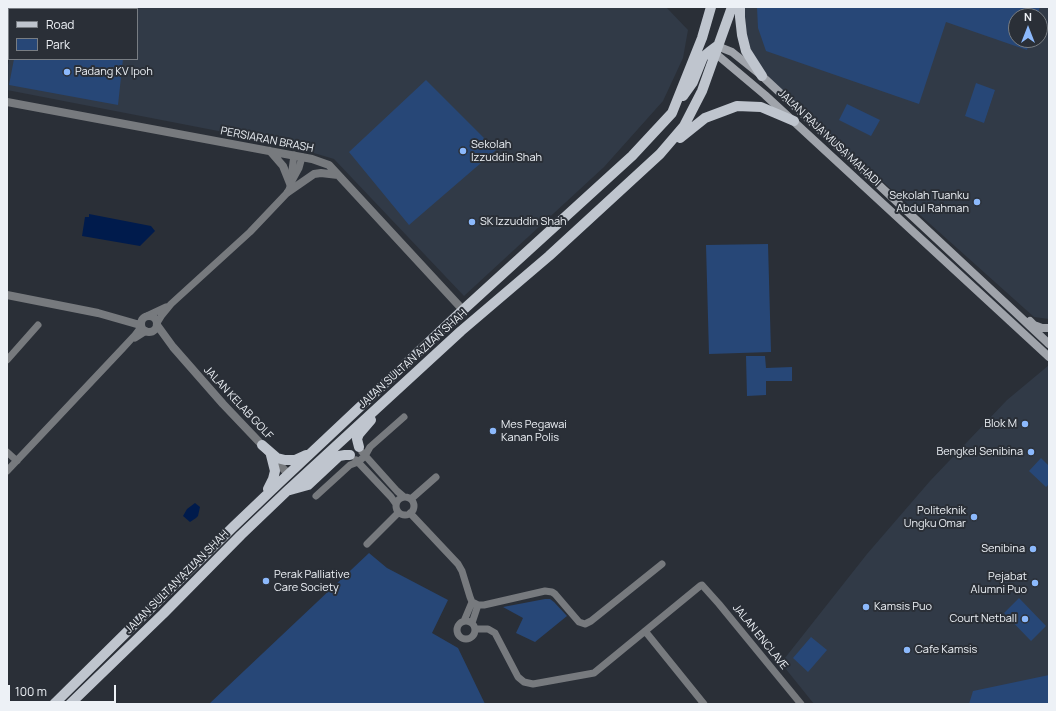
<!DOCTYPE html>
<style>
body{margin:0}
#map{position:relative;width:1056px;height:711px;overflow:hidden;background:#2a2f37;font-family:Manrope,sans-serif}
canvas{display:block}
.frame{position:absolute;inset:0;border:8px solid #edf1f6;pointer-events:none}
.legend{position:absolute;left:8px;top:8px;width:130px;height:52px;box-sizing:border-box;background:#2a2f37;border:1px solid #787d83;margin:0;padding:5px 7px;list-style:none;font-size:12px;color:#edf1f6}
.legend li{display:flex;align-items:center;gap:8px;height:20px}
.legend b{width:20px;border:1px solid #787d83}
.north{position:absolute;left:1008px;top:8px;width:40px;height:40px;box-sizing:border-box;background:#2a2f37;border:1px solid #787d83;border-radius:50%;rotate:0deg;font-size:11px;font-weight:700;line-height:16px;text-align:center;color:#edf1f6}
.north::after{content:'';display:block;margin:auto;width:14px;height:18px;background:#8cb9fc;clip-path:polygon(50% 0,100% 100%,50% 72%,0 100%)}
.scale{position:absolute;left:8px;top:685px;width:108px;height:18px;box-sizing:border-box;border:2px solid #edf1f6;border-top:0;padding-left:5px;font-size:12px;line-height:14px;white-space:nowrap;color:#edf1f6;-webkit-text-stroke:3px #2a2f37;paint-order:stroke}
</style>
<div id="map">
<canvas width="1056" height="711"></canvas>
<div class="frame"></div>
<ul class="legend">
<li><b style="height:5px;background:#bfc5ce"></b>Road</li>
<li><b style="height:11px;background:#274777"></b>Park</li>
</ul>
<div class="north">N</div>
<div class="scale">100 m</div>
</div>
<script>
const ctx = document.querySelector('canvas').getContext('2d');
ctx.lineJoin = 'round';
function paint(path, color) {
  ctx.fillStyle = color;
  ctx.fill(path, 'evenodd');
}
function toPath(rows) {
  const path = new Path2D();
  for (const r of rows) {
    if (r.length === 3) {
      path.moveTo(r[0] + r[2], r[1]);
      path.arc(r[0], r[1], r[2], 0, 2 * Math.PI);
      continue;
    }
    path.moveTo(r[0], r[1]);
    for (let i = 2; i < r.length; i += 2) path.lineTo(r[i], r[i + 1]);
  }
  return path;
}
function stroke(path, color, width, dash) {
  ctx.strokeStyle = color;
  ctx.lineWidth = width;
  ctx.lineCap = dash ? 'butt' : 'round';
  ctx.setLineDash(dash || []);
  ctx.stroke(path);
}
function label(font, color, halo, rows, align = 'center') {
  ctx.font = font + ' Manrope,sans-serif';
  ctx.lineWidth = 4;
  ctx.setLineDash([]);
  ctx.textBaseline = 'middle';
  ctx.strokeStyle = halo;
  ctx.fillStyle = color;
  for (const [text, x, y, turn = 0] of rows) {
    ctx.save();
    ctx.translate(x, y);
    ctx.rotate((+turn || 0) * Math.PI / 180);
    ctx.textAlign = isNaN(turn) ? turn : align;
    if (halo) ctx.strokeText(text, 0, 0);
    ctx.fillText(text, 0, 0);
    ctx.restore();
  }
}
paint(toPath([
 [20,7,666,7,688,30,683,58,663,101,604,167,464,296,334,159,280,143,7,90,7,71,9,59,137,59,137,9,19,9],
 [744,7,1049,7,1049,319,1034,317,777,87,754,59,748,45],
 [1016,16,1040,16,1040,40,1016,40],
 [1049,365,1049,704,814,704,781,663,867,554,930,481,1007,400]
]), '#313a47');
paint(toPath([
 [25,7,128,7,128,9,24,9],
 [757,7,1040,7,1037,16,1016,16,1016,40,1030,40,1027,50,946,22,919,104,766,51,758,28],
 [14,59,123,59,118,105,9,85],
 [426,80,496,150,409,225,349,152],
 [976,83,995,90,984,123,965,116],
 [847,104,880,120,871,136,839,120],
 [768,244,771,352,709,354,706,245],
 [746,356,765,356,766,368,792,367,792,381,766,381,766,373,766,395,747,396],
 [1041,458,1049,466,1049,484,1046,487,1029,471],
 [369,553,387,568,448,600,432,633,458,648,485,704,209,704],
 [1019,598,1046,626,1031,641,1004,613],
 [545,599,550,599,554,602,567,616,535,642,516,633,523,618,503,607],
 [811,637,827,650,808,672,793,658],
 [1049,675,1049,704,969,704,973,691]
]), '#274777');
paint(toPath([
 [89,214,151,226,155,231,140,246,82,236,85,217,89,217],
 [195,503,200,507,198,516,196,518,190,522,183,516,187,509]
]), '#001b4c');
stroke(toPath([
 [293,179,292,170,294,155],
 [149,315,166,307],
 [157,323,162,315,171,304,250,232,288,192,293,179,299,168,302,157],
 [135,338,146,331],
 [7,360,38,325],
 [7,452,17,461],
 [362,452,397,491,404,497],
 [356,460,391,497,396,504],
 [7,471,123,348,135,335,141,327],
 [316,496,350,465,358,462,365,456,370,447,404,417],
 [405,506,9],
 [411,499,436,477],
 [410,513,458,564,462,571,470,597,472,602,478,605,484,605,545,591,552,592,555,594,579,622,585,624,591,621,662,564],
 [367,544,398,513],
 [466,630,9],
 [464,621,472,602],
 [472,623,478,605],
 [475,629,488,629,495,633,518,677,524,682,533,684,594,673,700,586,702,585,719,604,801,704],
 [645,631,704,704]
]), '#777a7e', 7);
stroke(toPath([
 [7,102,312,159,329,165,463,310],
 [270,151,283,166,291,186],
 [288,192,314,174,321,173,338,175],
 [7,295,98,313,140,325],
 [149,324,8],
 [157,325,173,347,223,404,262,445,288,474]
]), '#777a7e', 8);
stroke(toPath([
 [717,46,732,52,762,76,1015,312,1049,344],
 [715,53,765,95,1049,357],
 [1030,321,1034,325,1042,328,1049,328]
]), '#a0a4ab', 8);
stroke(toPath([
 [740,7,740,17,742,35,746,51,762,76],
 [683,96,693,82,703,57,709,52,717,46],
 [680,138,705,118,737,106,761,107,794,121],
 [262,445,277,458,285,460,295,460,306,455],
 [359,447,357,439,359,434,371,420],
 [268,489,273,479,275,471,271,455],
 [290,490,308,485,339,456,345,455,350,455],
 [54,704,234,526,278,484,463,310,632,156,672,113,702,38,711,7],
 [70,704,163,614,241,535,287,491,461,331,549,256,660,154,684,126,702,91,732,7]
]), '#bfc5ce', 10);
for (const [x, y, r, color] of [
 [67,72,4,"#8cb9fc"],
 [463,151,4,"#8cb9fc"],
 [977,202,4,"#8cb9fc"],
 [472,222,4,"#8cb9fc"],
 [1025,424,4,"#8cb9fc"],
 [493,431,4,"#8cb9fc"],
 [1031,452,4,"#8cb9fc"],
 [974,517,4,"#8cb9fc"],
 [1033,549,4,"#8cb9fc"],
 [266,581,4,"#8cb9fc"],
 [1035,583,4,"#8cb9fc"],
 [866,607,4,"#8cb9fc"],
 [1025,619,4,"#8cb9fc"],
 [907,650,4,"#8cb9fc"]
]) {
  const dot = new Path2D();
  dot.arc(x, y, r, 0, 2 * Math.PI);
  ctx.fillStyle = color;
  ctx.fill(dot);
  stroke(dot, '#2a2f37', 1.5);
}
label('11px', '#edf1f6', '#2a2f37', [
 ["Padang KV Ipoh",75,72],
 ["Sekolah",471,145],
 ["Izzuddin Shah",471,158],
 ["Sekolah Tuanku",969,196,"right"],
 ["Abdul Rahman",969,209,"right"],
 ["SK Izzuddin Shah",480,222],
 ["Blok M",1017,424,"right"],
 ["Mes Pegawai",501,425],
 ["Kanan Polis",501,438],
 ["Bengkel Senibina",1023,452,"right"],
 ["Politeknik",966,511,"right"],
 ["Ungku Omar",966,524,"right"],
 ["Senibina",1025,549,"right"],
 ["Perak Palliative",274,575],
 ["Care Society",274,588],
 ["Pejabat",1027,577,"right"],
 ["Alumni Puo",1027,590,"right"],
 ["Kamsis Puo",874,607],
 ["Court Netball",1017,619,"right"],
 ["Cafe Kamsis",915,650]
], 'left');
label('11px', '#edf1f6', '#2a2f37', [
 ["JALAN RAJA MUSA MAHADI",829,138,43],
 ["PERSIARAN BRASH",267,140,11],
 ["JALAN SULTAN AZLAN SHAH",413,359,-42],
 ["JALAN KELAB GOLF",238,403,47],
 ["JALAN SULTAN AZLAN SHAH",177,582,-45],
 ["JALAN ENCLAVE",760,637,51]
]);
</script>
